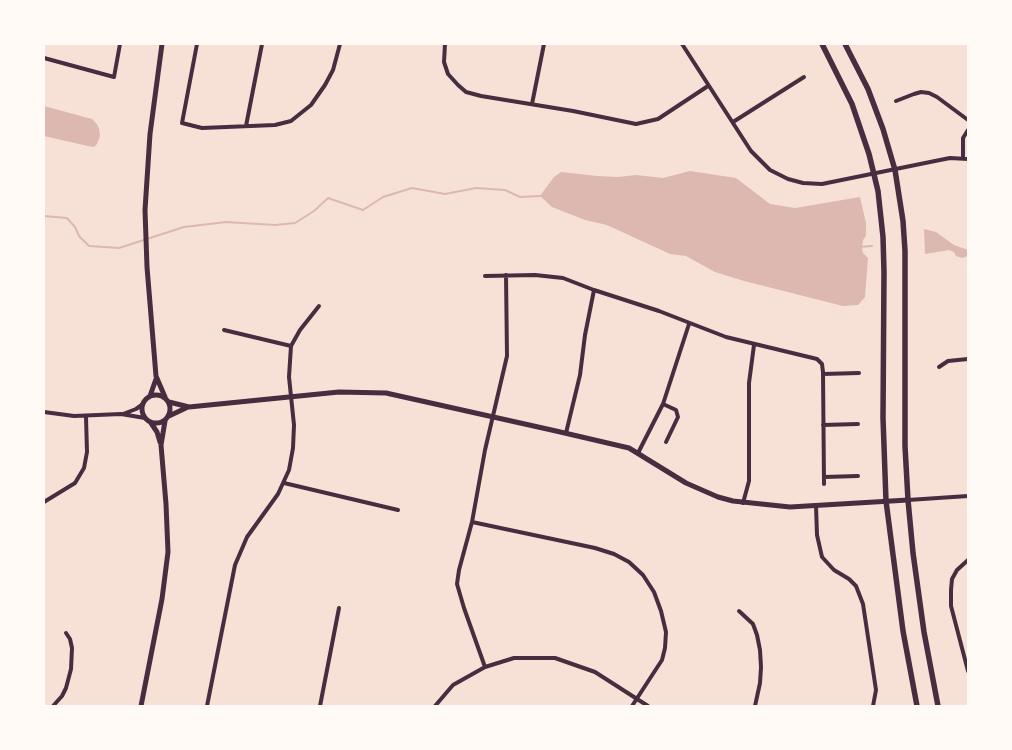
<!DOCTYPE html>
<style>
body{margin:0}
#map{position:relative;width:1012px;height:750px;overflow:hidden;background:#f7e1d7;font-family:Arial,sans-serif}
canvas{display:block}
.frame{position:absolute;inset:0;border:45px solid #fffaf5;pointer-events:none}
</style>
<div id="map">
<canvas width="1012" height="750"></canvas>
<div class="frame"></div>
</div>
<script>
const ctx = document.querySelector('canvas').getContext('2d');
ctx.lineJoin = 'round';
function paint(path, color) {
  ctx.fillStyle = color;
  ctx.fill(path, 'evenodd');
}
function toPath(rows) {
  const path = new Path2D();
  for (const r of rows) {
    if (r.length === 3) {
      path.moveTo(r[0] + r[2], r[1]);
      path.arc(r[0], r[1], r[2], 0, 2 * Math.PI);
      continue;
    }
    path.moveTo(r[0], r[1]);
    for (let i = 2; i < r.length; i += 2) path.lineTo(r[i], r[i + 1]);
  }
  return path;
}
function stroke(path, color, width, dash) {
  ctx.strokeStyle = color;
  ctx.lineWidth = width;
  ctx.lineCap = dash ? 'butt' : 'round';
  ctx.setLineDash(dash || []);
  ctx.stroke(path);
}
paint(toPath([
 [44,106,92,119,97,124,99,129,100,136,97,144,94,147,88,146,44,136],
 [690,171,736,178,770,204,795,208,860,197,866,223,866,236,863,240,862,247,863,253,868,258,865,297,858,305,843,306,744,281,715,272,686,256,670,254,607,225,585,220,552,207,540,196,554,177,561,172,597,176,618,177,636,175,663,178],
 [924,229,936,232,954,245,968,250,968,256,962,258,956,256,954,252,949,250,925,254]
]), '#dcb8b0');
stroke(toPath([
 [44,216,67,218,75,227,79,236,89,246,119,248,184,227,226,222,275,225,295,223,314,211,328,198,363,210,383,197,412,188,445,194,476,188,505,190,520,197,540,196],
 [859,247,872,246]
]), '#dcb8b0', 2);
stroke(toPath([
 [197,44,182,123,202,128,275,125,291,121,311,105,325,85,333,70,340,44],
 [445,44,444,62,448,74,458,85,466,92,481,96,573,111,636,124,658,119,708,86],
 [682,44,751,151,770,170,788,179,803,183,822,184,935,161,950,158,968,159],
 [44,58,114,77,120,44],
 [896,101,914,94,921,92,929,93,937,97,968,120],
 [532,104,544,44],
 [733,122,804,77],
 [246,126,262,44],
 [963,158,963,138,968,130],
 [485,276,535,275,563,278,594,290,659,311,726,337,817,359,822,364,823,372,824,484],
 [224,330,291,346],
 [939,367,948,361,968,359],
 [823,374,859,373],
 [663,404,676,410,678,417,666,442],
 [44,412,74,416,121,414,145,418],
 [123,414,136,409,143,404],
 [823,425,858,424],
 [566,433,580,375,585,335,594,290],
 [638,453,663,404,689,324],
 [824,477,858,476],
 [284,483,398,510],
 [908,500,968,496],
 [44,502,75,483,84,468,87,452,86,417],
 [743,503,749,481,749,383,754,345],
 [816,506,817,535,822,557,834,570,849,579,856,586,863,604,876,690,873,706],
 [472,522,595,548,614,554,629,562,643,575,654,592,661,611,666,632,665,648,662,660,632,706],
 [968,560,957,570,952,579,951,590,951,606,968,671],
 [739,611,753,624,757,635,760,650,761,667,760,683,755,706],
 [485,667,464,608,457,584,459,570,472,522,485,450,507,356,506,275],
 [53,706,62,696,66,688,71,669,72,648,70,639,66,633],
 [207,706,235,565,247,537,278,494,289,470,293,448,294,425,289,377,291,346,300,330,319,306],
 [320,706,339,608],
 [435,706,453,685,485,667,514,658,555,658,595,672,648,706]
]), '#4a2c40', 4);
stroke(toPath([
 [162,44,150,134,145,210,147,267,156,376,165,397],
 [156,409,14],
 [150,396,156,379],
 [169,402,189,407,339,392,386,393,556,431,629,448,686,483,718,497,733,501,790,507,908,500],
 [169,416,188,407],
 [151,423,157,432,160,442],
 [141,706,162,599,168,552,166,504,161,445,165,421]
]), '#4a2c40', 5);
stroke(toPath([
 [822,44,852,104,869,154,878,191,883,237,884,272,883,418,886,501,903,631,917,706],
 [845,44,868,89,883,129,895,170,903,221,905,251,905,446,908,500,913,553,924,632,938,706]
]), '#4a2c40', 5.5);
</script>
